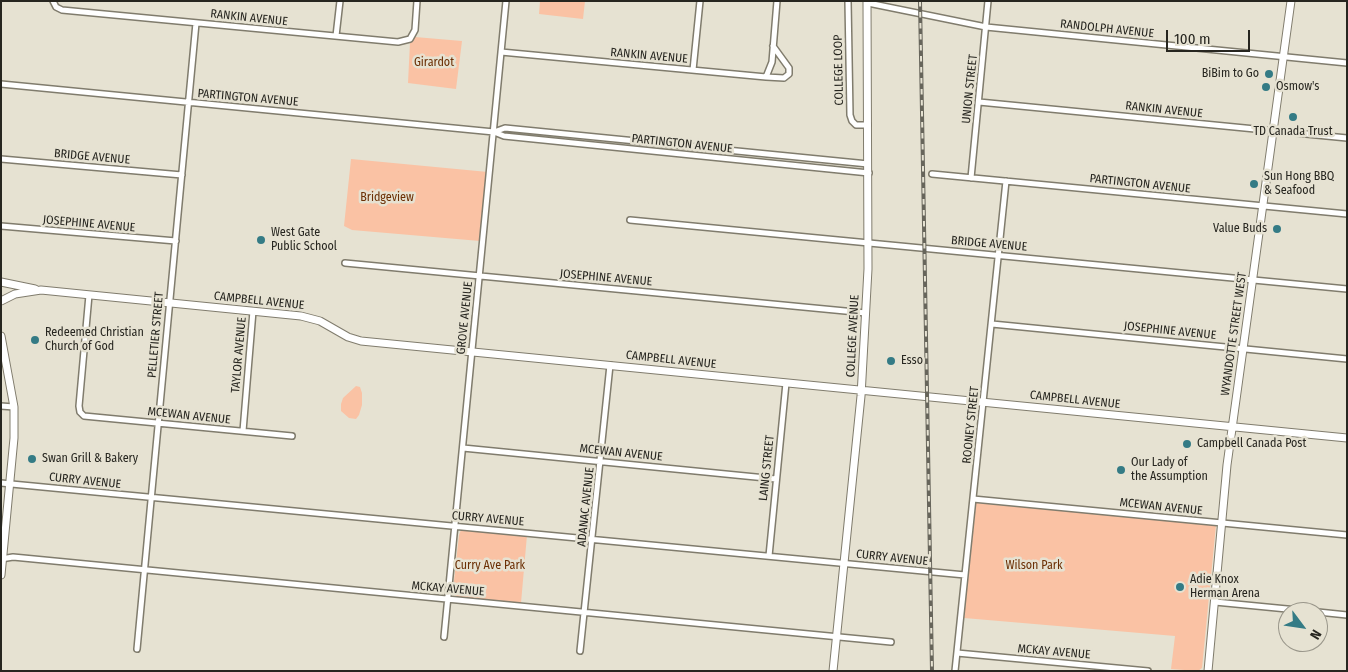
<!DOCTYPE html>
<style>
body{margin:0}
#map{position:relative;width:1348px;height:672px;overflow:hidden;background:#e6e2d2;font-family:"Fira Sans Condensed",sans-serif}
canvas{display:block}
.frame{position:absolute;inset:0;border:2px solid #272620;pointer-events:none}
.north{position:absolute;left:1278px;top:602px;width:50px;height:50px;box-sizing:border-box;background:#e6e2d2;border:1px solid #9a978b;border-radius:50%;rotate:121deg;font-size:14px;font-weight:700;line-height:20px;text-align:center;color:#272620}
.north::after{content:'';display:block;margin:auto;width:18px;height:22px;background:#347b85;clip-path:polygon(50% 0,100% 100%,50% 72%,0 100%)}
.scale{position:absolute;left:1166px;top:30px;width:84px;height:22px;box-sizing:border-box;border:2px solid #272620;border-top:0;padding-left:6px;font-size:15px;line-height:18px;white-space:nowrap;color:#272620;-webkit-text-stroke:4px #e6e2d2;paint-order:stroke}
</style>
<div id="map">
<canvas width="1348" height="672"></canvas>
<div class="frame"></div>
<div class="north">N</div>
<div class="scale">100 m</div>
</div>
<script>
const ctx = document.querySelector('canvas').getContext('2d');
ctx.lineJoin = 'round';
function paint(path, color) {
  ctx.fillStyle = color;
  ctx.fill(path, 'evenodd');
}
function toPath(rows) {
  const path = new Path2D();
  for (const r of rows) {
    path.moveTo(r[0], r[1]);
    for (let i = 2; i < r.length; i += 2) path.lineTo(r[i], r[i + 1]);
  }
  return path;
}
function stroke(path, color, width, dash) {
  ctx.strokeStyle = color;
  ctx.lineWidth = width;
  ctx.lineCap = dash ? 'butt' : 'round';
  ctx.setLineDash(dash || []);
  ctx.stroke(path);
}
function label(font, color, halo, rows, align = 'center') {
  ctx.font = font + ' "Fira Sans Condensed",sans-serif';
  ctx.lineWidth = 5;
  ctx.setLineDash([]);
  ctx.textBaseline = 'middle';
  ctx.strokeStyle = halo;
  ctx.fillStyle = color;
  for (const [text, x, y, turn = 0] of rows) {
    ctx.save();
    ctx.translate(x, y);
    ctx.rotate((+turn || 0) * Math.PI / 180);
    ctx.textAlign = isNaN(turn) ? turn : align;
    if (halo) ctx.strokeText(text, 0, 0);
    ctx.fillText(text, 0, 0);
    ctx.restore();
  }
}
paint(toPath([
 [540,1,585,1,583,19,539,14],
 [415,37,462,41,456,89,408,83,410,42],
 [351,159,488,172,480,241,352,230,344,226],
 [356,386,360,387,362,393,362,405,359,415,356,419,349,418,341,411,341,404,343,398],
 [976,503,1216,525,1202,668,1198,671,1171,669,1175,636,964,618],
 [466,529,527,535,521,603,458,597,454,595,453,590,459,535,461,530]
]), '#fac2a4');
const street = toPath([
 [53,1,56,7,62,10,398,42,410,39,415,30,417,1],
 [848,1,850,115,852,121,856,125,868,125],
 [868,3,986,27,1347,63],
 [336,36,340,1],
 [773,46,789,68,789,74,784,78,766,77,772,62,777,1],
 [501,52,766,77],
 [693,70,700,1],
 [1,84,494,132,504,136,869,173],
 [979,102,1347,138],
 [494,132,505,128,868,164],
 [1,159,182,175],
 [932,174,1347,214],
 [971,178,988,1],
 [630,220,1347,289],
 [1,226,176,241],
 [345,263,866,313],
 [89,295,79,406,80,412,84,416,292,436],
 [992,324,1347,359],
 [1,406,14,407],
 [243,431,253,311],
 [463,448,776,479],
 [1,483,965,575],
 [973,499,1347,535],
 [769,556,786,383],
 [1,559,13,557,891,642],
 [1215,602,1318,612],
 [1318,612,1347,615],
 [444,637,506,1],
 [137,649,196,23],
 [580,651,610,365],
 [957,653,1148,671],
 [955,671,1006,181]
]);
const secondary = toPath([
 [1,282,35,289],
 [1,301,15,294,41,290,301,316,320,321,348,337,361,341,1347,438],
 [1,336,14,407,14,438,1,575],
 [833,671,861,396,868,269,867,1],
 [1208,671,1227,465,1291,1]
]);
stroke(street, '#807c6d', 8);
stroke(secondary, '#807c6d', 9);
stroke(street, '#fff', 5);
stroke(secondary, '#fff', 7);
const rail = toPath([
 [920,1,932,671]
]);
stroke(rail, '#67655b', 4);
stroke(rail, '#e6e2d2', 2, [5.5]);
for (const [x, y, r, color] of [
 [1269,74,5,"#347b85"],
 [1266,87,5,"#347b85"],
 [1293,117,5,"#347b85"],
 [1254,184,5,"#347b85"],
 [1277,229,5,"#347b85"],
 [261,240,5,"#347b85"],
 [35,340,5,"#347b85"],
 [891,361,5,"#347b85"],
 [1187,444,5,"#347b85"],
 [32,459,5,"#347b85"],
 [1121,470,5,"#347b85"],
 [1180,587,5,"#347b85"]
]) {
  const dot = new Path2D();
  dot.arc(x, y, r, 0, 2 * Math.PI);
  ctx.fillStyle = color;
  ctx.fill(dot);
  stroke(dot, '#e6e2d2', 2);
}
label('12px', '#272620', '#e6e2d2', [
 ["RANKIN AVENUE",249,18,6],
 ["RANDOLPH AVENUE",1107,29,6],
 ["RANKIN AVENUE",649,56,5],
 ["COLLEGE LOOP",839,70,-91],
 ["UNION STREET",970,89,-84],
 ["PARTINGTON AVENUE",248,98,5],
 ["RANKIN AVENUE",1164,110,6],
 ["PARTINGTON AVENUE",682,144,6],
 ["BRIDGE AVENUE",92,157,5],
 ["PARTINGTON AVENUE",1140,184,6],
 ["JOSEPHINE AVENUE",89,224,5],
 ["BRIDGE AVENUE",989,244,5],
 ["JOSEPHINE AVENUE",606,278,5],
 ["CAMPBELL AVENUE",259,301,6],
 ["GROVE AVENUE",465,318,-84],
 ["JOSEPHINE AVENUE",1170,331,6],
 ["WYANDOTTE STREET WEST",1234,334,-82],
 ["PELLETIER STREET",156,335,-85],
 ["COLLEGE AVENUE",853,336,-87],
 ["TAYLOR AVENUE",239,355,-85],
 ["CAMPBELL AVENUE",671,360,6],
 ["CAMPBELL AVENUE",1075,400,6],
 ["MCEWAN AVENUE",189,416,6],
 ["ROONEY STREET",971,425,-84],
 ["MCEWAN AVENUE",621,453,6],
 ["LAING STREET",767,468,-84],
 ["CURRY AVENUE",85,481,6],
 ["ADANAC AVENUE",586,507,-84],
 ["MCEWAN AVENUE",1161,507,6],
 ["CURRY AVENUE",488,519,5],
 ["CURRY AVENUE",892,558,6],
 ["MCKAY AVENUE",448,589,5],
 ["MCKAY AVENUE",1054,652,5]
]);
label('12px', '#6b2f04', '#e6e2d2', [
 ["Girardot",434,63],
 ["Bridgeview",387,198],
 ["Curry Ave Park",490,566],
 ["Wilson Park",1034,566]
]);
label('12px', '#272620', '#e6e2d2', [
 ["BiBim to Go",1259,74,"right"],
 ["Osmow's",1276,87],
 ["TD Canada Trust",1293,132,"center"],
 ["Sun Hong BBQ",1264,177],
 ["& Seafood",1264,191],
 ["Value Buds",1267,229,"right"],
 ["West Gate",271,233],
 ["Public School",271,247],
 ["Redeemed Christian",45,333],
 ["Church of God",45,347],
 ["Esso",901,361],
 ["Campbell Canada Post",1197,444],
 ["Swan Grill & Bakery",42,459],
 ["Our Lady of",1131,463],
 ["the Assumption",1131,477],
 ["Adie Knox",1190,580],
 ["Herman Arena",1190,594]
], 'left');
</script>
